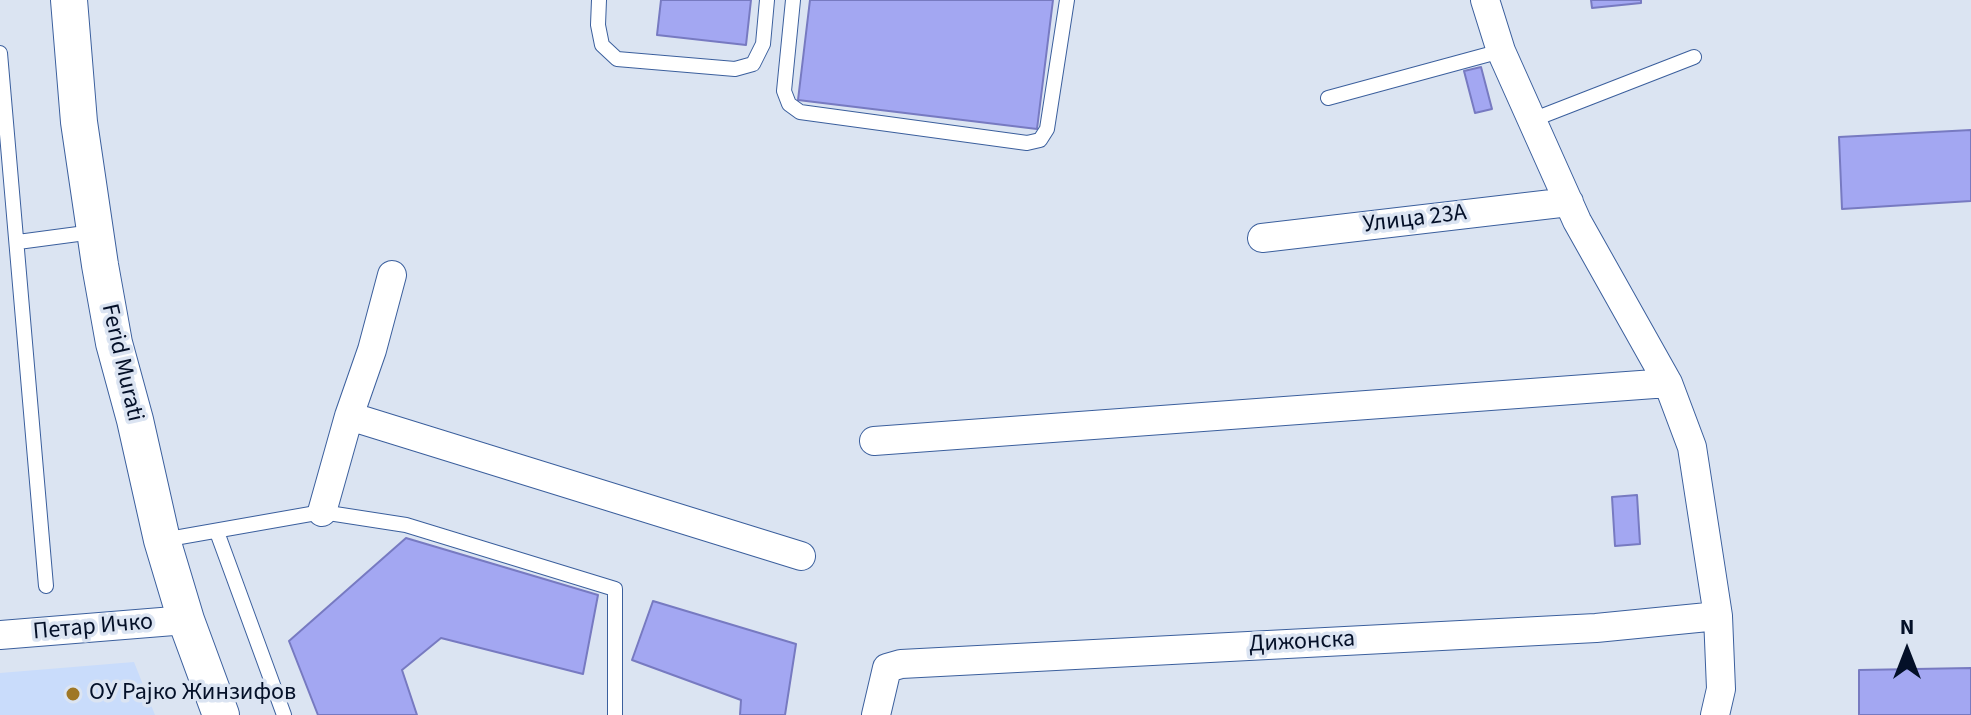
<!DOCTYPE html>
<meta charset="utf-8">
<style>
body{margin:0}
#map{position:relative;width:1971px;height:715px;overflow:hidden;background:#dbe4f2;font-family:"Source Sans 3",sans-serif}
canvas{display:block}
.north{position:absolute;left:1867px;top:611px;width:80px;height:80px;-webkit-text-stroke:6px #dbe4f2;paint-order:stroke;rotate:0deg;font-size:22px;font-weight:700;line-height:32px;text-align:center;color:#041028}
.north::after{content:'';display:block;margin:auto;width:28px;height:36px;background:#041028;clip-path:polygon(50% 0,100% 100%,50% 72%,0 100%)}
</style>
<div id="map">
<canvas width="1971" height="715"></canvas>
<div class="north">N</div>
</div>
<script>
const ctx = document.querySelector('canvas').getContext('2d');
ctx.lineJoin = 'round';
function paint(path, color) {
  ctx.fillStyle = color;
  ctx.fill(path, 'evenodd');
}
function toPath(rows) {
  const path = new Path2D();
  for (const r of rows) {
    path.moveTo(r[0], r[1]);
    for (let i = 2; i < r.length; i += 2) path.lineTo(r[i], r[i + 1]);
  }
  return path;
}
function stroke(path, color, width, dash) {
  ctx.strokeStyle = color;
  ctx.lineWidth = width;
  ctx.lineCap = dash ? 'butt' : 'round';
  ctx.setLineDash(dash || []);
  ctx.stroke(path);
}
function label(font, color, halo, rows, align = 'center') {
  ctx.font = font + ' "Source Sans 3",sans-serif';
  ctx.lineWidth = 7;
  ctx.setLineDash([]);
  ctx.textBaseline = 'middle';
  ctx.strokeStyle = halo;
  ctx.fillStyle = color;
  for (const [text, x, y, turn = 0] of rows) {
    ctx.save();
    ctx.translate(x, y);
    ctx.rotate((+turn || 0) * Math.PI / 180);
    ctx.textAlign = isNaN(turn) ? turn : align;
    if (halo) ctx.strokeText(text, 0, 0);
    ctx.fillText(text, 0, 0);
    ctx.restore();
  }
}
paint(toPath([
 [134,662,155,715,0,715,0,673]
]), '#c9dcfb');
const building = toPath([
 [661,0,751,0,746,45,657,35,661,0],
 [810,0,1053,0,1037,129,798,100,810,0],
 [1591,0,1641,0,1641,3,1592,8,1591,0],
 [1481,67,1492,109,1475,113,1464,71,1481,67],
 [1971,130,1971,201,1842,209,1839,137,1971,130],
 [1637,495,1640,544,1615,546,1612,497,1637,495],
 [406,538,598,595,583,674,441,638,402,670,417,715,318,715,289,641,406,538],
 [653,601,796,644,785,715,740,715,741,700,632,660,653,601],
 [1971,668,1971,715,1859,715,1859,670,1971,668]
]);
paint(building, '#a3a7f2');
stroke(building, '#777ac1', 2);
const service = toPath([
 [599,0,598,25,602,45,617,59,735,69,753,64,763,44,767,0],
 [793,0,784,91,789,104,800,112,1027,143,1040,140,1047,129,1067,0],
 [0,53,46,586],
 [1328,98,1501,51],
 [1532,120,1694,57],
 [18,242,93,232],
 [217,532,284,715],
 [163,540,322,512,406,525,615,589,615,715]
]);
const minor = toPath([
 [1485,0,1501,51,1577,221,1668,383,1692,447,1718,616,1721,689,1715,715],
 [1262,238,1569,202],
 [349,416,801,556],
 [874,441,1668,383],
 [322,512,349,416,372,350,392,275],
 [0,635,186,620],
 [876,715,887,668,901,664,1596,628,1718,616]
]);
const tertiary = toPath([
 [69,0,79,122,100,265,114,343,135,420,162,540,186,620,221,715]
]);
stroke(service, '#3b5f9d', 16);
stroke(minor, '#3b5f9d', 30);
stroke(tertiary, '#3b5f9d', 38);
stroke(service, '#fff', 14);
stroke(minor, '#fff', 28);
stroke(tertiary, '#fff', 36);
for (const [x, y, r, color] of [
 [73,694,8,"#9f7725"]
]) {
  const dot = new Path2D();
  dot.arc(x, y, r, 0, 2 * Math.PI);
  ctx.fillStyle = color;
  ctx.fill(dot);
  stroke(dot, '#dbe4f2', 3);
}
label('24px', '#041028', '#dbe4f2', [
 ["Улица 23А",1415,220,-7],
 ["Ferid Murati",121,363,77],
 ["Петар Ичко",93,628,-5],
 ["Дижонска",1302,643,-3]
]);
label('24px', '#041028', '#dbe4f2', [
 ["ОУ Рајко Жинзифов",89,694]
], 'left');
</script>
